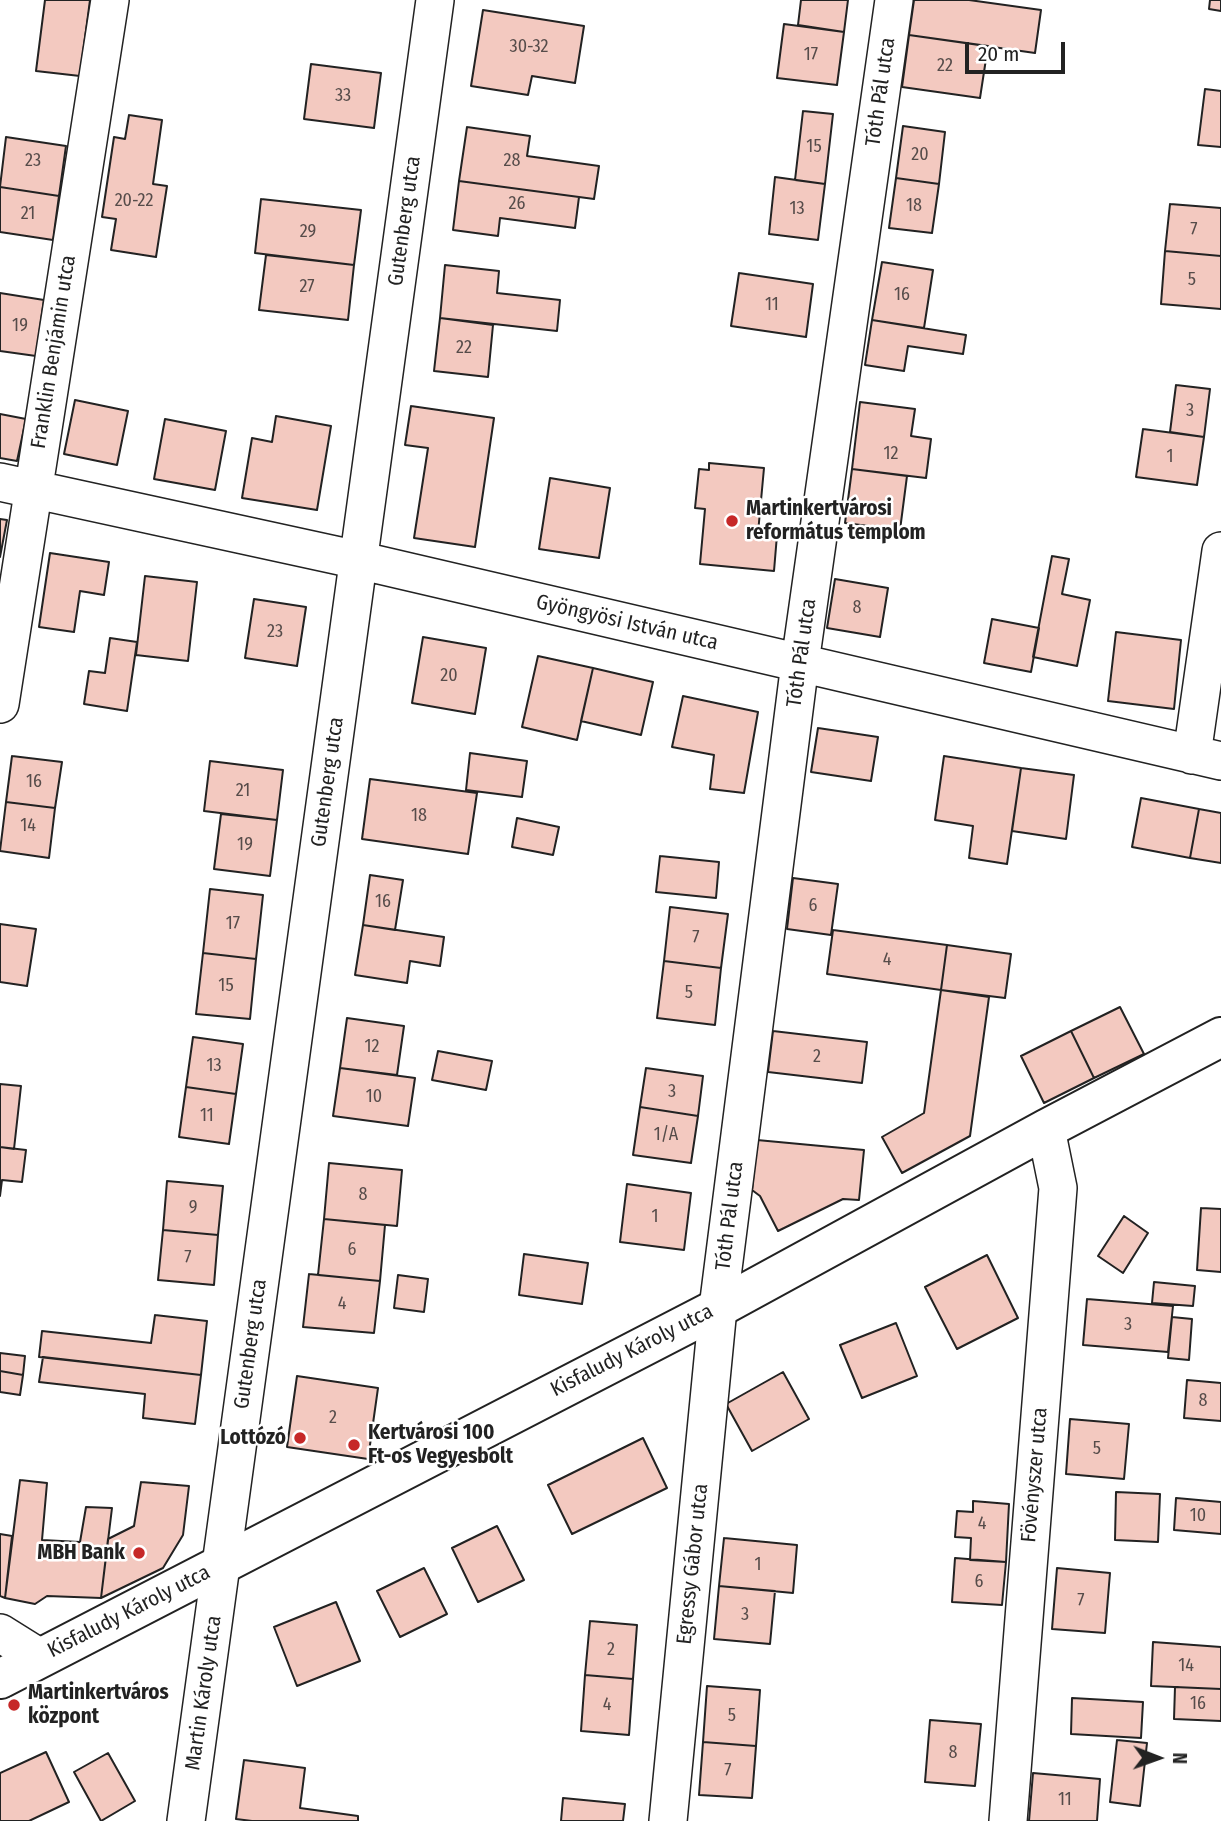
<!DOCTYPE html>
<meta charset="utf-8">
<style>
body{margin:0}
#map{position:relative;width:1221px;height:1821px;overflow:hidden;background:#fff;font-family:"Fira Sans Condensed",sans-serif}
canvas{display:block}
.north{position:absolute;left:1123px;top:1723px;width:70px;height:70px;-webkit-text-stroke:5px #fff;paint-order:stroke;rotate:91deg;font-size:19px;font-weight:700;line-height:28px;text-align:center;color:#222}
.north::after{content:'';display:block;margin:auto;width:24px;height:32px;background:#222;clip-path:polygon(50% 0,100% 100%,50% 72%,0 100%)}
.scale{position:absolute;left:965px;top:42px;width:100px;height:32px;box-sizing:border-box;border:4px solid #222;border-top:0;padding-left:9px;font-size:21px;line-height:24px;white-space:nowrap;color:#222;-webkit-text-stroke:5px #fff;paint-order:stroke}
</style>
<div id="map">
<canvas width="1221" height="1821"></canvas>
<div class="north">N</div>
<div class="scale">20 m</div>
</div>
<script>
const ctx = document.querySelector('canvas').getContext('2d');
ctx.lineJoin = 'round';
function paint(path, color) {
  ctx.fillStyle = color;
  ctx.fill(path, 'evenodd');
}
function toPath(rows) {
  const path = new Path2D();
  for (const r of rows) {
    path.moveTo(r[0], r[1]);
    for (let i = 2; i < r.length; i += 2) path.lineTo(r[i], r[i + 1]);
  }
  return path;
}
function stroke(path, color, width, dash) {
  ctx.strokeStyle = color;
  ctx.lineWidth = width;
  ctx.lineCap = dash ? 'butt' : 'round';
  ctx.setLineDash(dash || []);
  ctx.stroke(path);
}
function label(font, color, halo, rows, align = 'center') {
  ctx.font = font + ' "Fira Sans Condensed",sans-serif';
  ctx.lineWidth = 5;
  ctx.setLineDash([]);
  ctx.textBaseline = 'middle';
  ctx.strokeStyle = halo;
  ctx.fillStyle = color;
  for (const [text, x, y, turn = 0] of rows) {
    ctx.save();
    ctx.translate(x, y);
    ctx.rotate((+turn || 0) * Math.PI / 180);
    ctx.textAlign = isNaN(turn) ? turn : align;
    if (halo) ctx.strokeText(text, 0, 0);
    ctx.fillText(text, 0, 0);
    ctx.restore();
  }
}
const building = toPath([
 [45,0,90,0,80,76,36,71,45,0],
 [801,0,848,0,844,32,798,25,801,0],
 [914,0,969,0,1041,10,1035,53,909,35,914,0],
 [1210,0,1221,0,1221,11,1209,9,1210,0],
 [483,10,584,26,575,83,532,76,528,95,471,86,483,10],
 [784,24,844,32,837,85,777,78,784,24],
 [909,35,988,46,980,98,902,87,909,35],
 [311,64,381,73,374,128,304,119,311,64],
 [1205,89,1221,91,1221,147,1198,145,1205,89],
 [803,111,833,114,825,184,795,180,803,111],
 [129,115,162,120,153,184,167,186,156,257,111,250,116,219,102,217,114,137,125,139,129,115],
 [903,126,945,132,939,184,896,178,903,126],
 [467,127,530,136,527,156,599,166,594,199,459,181,467,127],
 [6,137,66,146,59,196,0,187,6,137],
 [775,177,825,184,818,240,769,234,775,177],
 [896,178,939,184,932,233,889,228,896,178],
 [459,181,579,197,575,228,500,218,498,236,453,230,459,181],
 [0,187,59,196,53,240,0,232,0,187],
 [261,199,361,210,354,265,255,253,261,199],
 [1170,204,1221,208,1221,256,1165,251,1170,204],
 [1165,251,1221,256,1221,309,1161,304,1165,251],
 [266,255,354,265,348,320,259,310,266,255],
 [882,262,933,270,924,328,872,320,882,262],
 [445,265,499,271,497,293,560,300,557,331,440,318,445,265],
 [739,273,813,284,806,337,731,326,739,273],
 [0,293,44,300,36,356,0,351,0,293],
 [440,318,493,325,488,377,434,371,440,318],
 [872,320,966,335,963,354,908,346,904,371,865,365,872,320],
 [1176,385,1210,389,1204,437,1170,432,1176,385],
 [75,400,128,411,117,465,64,454,75,400],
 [860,402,915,409,911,436,931,439,926,478,852,469,860,402],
 [411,406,494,418,475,547,414,538,428,448,405,445,411,406],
 [0,414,26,419,17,461,0,458,0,414],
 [276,416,331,426,317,510,242,498,252,438,272,442,276,416],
 [165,419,226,431,215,490,154,479,165,419],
 [1143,429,1204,437,1197,485,1136,477,1143,429],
 [709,463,764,468,758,533,777,535,774,571,700,564,705,509,695,508,699,469,709,470,709,463],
 [852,469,907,476,900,530,845,523,852,469],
 [550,478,610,488,599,558,539,549,550,478],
 [0,519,7,520,0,557,0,519],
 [50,553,109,562,104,595,80,591,74,632,39,627,50,553],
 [1052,556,1069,559,1062,594,1090,600,1077,666,1033,657,1052,556],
 [145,576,197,582,188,661,136,655,145,576],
 [835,579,888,588,880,637,827,628,835,579],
 [254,599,306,607,297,666,245,658,254,599],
 [992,619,1039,628,1031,672,984,663,992,619],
 [1116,632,1181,640,1174,709,1108,701,1116,632],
 [423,637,486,648,475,714,412,703,423,637],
 [110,638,137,642,127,711,84,704,89,671,105,673,110,638],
 [538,656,593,668,577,740,522,727,538,656],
 [593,668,653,682,641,735,581,721,593,668],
 [683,696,758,712,744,793,710,789,714,755,672,747,683,696],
 [818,728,878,737,871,781,811,772,818,728],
 [470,753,527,761,522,797,466,790,470,753],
 [12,756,62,762,55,808,6,802,12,756],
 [944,756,1021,768,1007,864,969,858,973,826,935,820,944,756],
 [210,761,283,770,277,820,204,811,210,761],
 [1021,768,1074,775,1066,839,1012,831,1021,768],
 [370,779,477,793,468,854,362,839,370,779],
 [1141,798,1199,809,1190,858,1132,847,1141,798],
 [6,802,55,808,49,858,0,851,6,802],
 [1199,809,1221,813,1221,863,1190,858,1199,809],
 [221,814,277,820,270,876,214,869,221,814],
 [517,818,559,827,553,855,512,847,517,818],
 [660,856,719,862,716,898,656,892,660,856],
 [370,875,403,880,395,930,363,925,370,875],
 [793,878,838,884,831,935,787,929,793,878],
 [210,889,263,895,256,959,203,953,210,889],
 [670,907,728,914,721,968,664,961,670,907],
 [0,924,36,929,27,986,0,982,0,924],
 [363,925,444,937,440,966,410,961,407,983,355,975,363,925],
 [833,930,947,945,941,990,827,974,833,930],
 [947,945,1011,954,1005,998,941,990,947,945],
 [203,953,256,959,250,1019,196,1014,203,953],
 [664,961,721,968,715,1025,657,1018,664,961],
 [941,990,989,997,970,1136,902,1173,882,1137,924,1113,941,990],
 [1120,1007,1144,1054,1094,1078,1071,1031,1120,1007],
 [347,1018,404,1026,397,1075,340,1068,347,1018],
 [773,1031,867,1042,862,1083,768,1072,773,1031],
 [1071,1031,1094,1078,1044,1103,1021,1056,1071,1031],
 [193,1037,243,1044,236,1094,186,1087,193,1037],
 [438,1051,492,1061,486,1090,432,1080,438,1051],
 [340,1068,415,1078,408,1126,333,1116,340,1068],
 [646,1068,703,1076,698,1116,640,1107,646,1068],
 [0,1084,21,1086,14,1149,0,1147,0,1084],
 [186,1087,236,1094,229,1144,179,1137,186,1087],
 [640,1107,698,1116,691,1163,633,1155,640,1107],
 [757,1140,864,1150,859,1200,843,1199,778,1231,760,1196,752,1190,757,1140],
 [0,1147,26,1150,22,1182,2,1180,0,1196,0,1147],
 [329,1163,402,1170,397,1226,324,1219,329,1163],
 [167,1181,223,1186,218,1235,163,1230,167,1181],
 [627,1184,691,1193,684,1250,620,1242,627,1184],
 [1201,1208,1221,1209,1221,1272,1197,1270,1201,1208],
 [1124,1216,1148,1233,1123,1273,1098,1256,1124,1216],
 [324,1219,385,1225,380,1281,318,1275,324,1219],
 [163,1230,218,1235,214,1285,158,1280,163,1230],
 [524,1254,588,1263,582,1304,519,1295,524,1254],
 [987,1255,1018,1318,957,1349,925,1287,987,1255],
 [309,1274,380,1281,374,1333,303,1327,309,1274],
 [398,1275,428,1279,424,1312,394,1308,398,1275],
 [1154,1282,1195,1286,1193,1306,1152,1303,1154,1282],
 [1087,1299,1173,1306,1168,1352,1083,1345,1087,1299],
 [155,1315,207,1321,201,1375,39,1357,42,1331,151,1343,155,1315],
 [1172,1317,1192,1319,1189,1360,1168,1358,1172,1317],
 [896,1323,917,1376,862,1398,840,1345,896,1323],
 [0,1353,25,1356,23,1375,0,1371,0,1353],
 [43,1357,201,1375,195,1424,143,1418,145,1394,39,1382,43,1357],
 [0,1371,23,1375,20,1395,0,1392,0,1371],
 [783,1372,809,1419,752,1451,726,1404,783,1372],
 [297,1376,378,1388,368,1459,287,1447,297,1376],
 [1187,1380,1221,1383,1221,1421,1184,1418,1187,1380],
 [1070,1419,1129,1424,1124,1479,1066,1474,1070,1419],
 [643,1438,667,1488,572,1534,548,1485,643,1438],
 [20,1480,47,1483,42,1540,80,1542,86,1507,112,1508,101,1598,47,1596,35,1604,5,1598,20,1480],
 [141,1482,189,1486,183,1535,163,1568,101,1598,108,1539,134,1526,141,1482],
 [1116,1492,1160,1494,1158,1542,1115,1540,1116,1492],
 [1176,1498,1221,1502,1221,1534,1174,1530,1176,1498],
 [973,1501,1009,1504,1006,1562,970,1560,971,1538,955,1537,957,1511,973,1512,973,1501],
 [497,1526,524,1580,478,1602,452,1548,497,1526],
 [0,1534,12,1536,5,1598,0,1596,0,1534],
 [724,1538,797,1545,793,1593,719,1586,724,1538],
 [955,1558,1006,1562,1002,1605,952,1602,955,1558],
 [424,1568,447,1614,400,1637,377,1591,424,1568],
 [1057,1568,1110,1573,1105,1633,1052,1629,1057,1568],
 [719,1586,775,1591,770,1644,714,1639,719,1586],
 [336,1602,360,1661,297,1686,274,1627,336,1602],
 [590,1621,637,1625,633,1679,585,1675,590,1621],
 [1153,1642,1221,1647,1221,1689,1151,1686,1153,1642],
 [585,1675,633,1679,629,1735,581,1731,585,1675],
 [707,1686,760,1690,756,1746,703,1742,707,1686],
 [1175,1687,1221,1689,1221,1721,1174,1719,1175,1687],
 [1072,1698,1143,1702,1141,1738,1071,1734,1072,1698],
 [930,1720,981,1724,975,1786,925,1782,930,1720],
 [1117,1740,1147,1743,1140,1806,1110,1802,1117,1740],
 [703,1742,756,1746,752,1798,699,1795,703,1742],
 [46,1752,69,1802,29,1821,0,1821,0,1773,46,1752],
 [108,1753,135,1801,101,1821,74,1772,108,1753],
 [244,1760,305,1768,300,1808,358,1816,358,1821,252,1821,236,1819,244,1760],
 [1033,1773,1100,1779,1097,1821,1029,1821,1033,1773],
 [563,1798,625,1804,623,1821,561,1821,563,1798]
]);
paint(building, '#f3c9c0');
stroke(building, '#222', 2);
const minor = toPath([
 [0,482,358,560,1221,761],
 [0,704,110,0],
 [1192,755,1221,551],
 [0,1633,40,1658],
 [186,1821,435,0],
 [668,1821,718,1308,800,663,894,0],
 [1008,1821,1058,1188,1046,1129]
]);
const major = toPath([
 [0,1679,718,1308,1046,1129,1221,1037]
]);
stroke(minor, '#222', 40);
stroke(major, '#222', 42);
stroke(minor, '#fff', 37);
stroke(major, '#fff', 38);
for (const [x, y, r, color] of [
 [732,521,7,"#c62828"],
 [300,1438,7,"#c62828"],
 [354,1445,7,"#c62828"],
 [139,1553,7,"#c62828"],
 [14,1705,7,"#c62828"]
]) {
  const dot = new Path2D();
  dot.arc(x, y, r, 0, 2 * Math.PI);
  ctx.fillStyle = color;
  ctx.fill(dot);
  stroke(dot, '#fff', 2.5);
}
label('18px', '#564c4a', null, [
 ["30-32",529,47],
 ["17",811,55],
 ["22",945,66],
 ["33",343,96],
 ["15",814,147],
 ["20",920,155],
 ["23",33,161],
 ["28",512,161],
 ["20-22",134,201],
 ["26",517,204],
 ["18",914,206],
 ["13",797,209],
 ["21",28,214],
 ["7",1194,230],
 ["29",308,232],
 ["5",1192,280],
 ["27",307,287],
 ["16",902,295],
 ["11",772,305],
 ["19",20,326],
 ["22",464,348],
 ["3",1190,411],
 ["12",891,454],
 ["1",1170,457],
 ["8",857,608],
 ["23",275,632],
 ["20",449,676],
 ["16",34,782],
 ["21",243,791],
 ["18",419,816],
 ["14",28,826],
 ["19",245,845],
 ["16",383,902],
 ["6",813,906],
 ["17",233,924],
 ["7",696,938],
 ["4",887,960],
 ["15",226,986],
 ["5",689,993],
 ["12",372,1047],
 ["2",817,1057],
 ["13",214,1066],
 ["3",672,1092],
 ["10",374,1097],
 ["11",207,1116],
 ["1/A",666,1135],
 ["8",363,1195],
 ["9",193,1208],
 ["1",655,1217],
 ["6",352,1250],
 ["7",188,1258],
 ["4",342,1304],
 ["3",1128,1325],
 ["8",1203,1401],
 ["2",333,1418],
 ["5",1097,1449],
 ["10",1198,1516],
 ["4",982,1524],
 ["1",758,1565],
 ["6",979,1582],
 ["7",1081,1601],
 ["3",745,1615],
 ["2",611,1650],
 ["14",1186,1666],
 ["16",1198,1704],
 ["4",607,1705],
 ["5",732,1716],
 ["8",953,1753],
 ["7",728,1771],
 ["11",1065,1800]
]);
label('21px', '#222', '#fff', [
 ["Tóth Pál utca",881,92,-82],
 ["Gutenberg utca",405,221,-82],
 ["Franklin Benjámin utca",54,352,-81],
 ["Gyöngyösi István utca",627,623,13],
 ["Tóth Pál utca",802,653,-82],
 ["Gutenberg utca",328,782,-82],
 ["Tóth Pál utca",730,1216,-83],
 ["Gutenberg utca",251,1344,-82],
 ["Kisfaludy Károly utca",632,1351,-27],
 ["Fövényszer utca",1035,1475,-85],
 ["Egressy Gábor utca",693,1564,-84],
 ["Kisfaludy Károly utca",129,1612,-27],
 ["Martin Károly utca",204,1693,-82]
]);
label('bold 21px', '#222', '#fff', [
 ["Martinkertvárosi",746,509],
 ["református templom",746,533],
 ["Kertvárosi 100",368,1433],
 ["Ft-os Vegyesbolt",368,1457],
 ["Lottózó",286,1438,"right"],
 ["MBH Bank",125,1553,"right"],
 ["Martinkertváros",28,1693],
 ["központ",28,1717]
], 'left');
</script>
